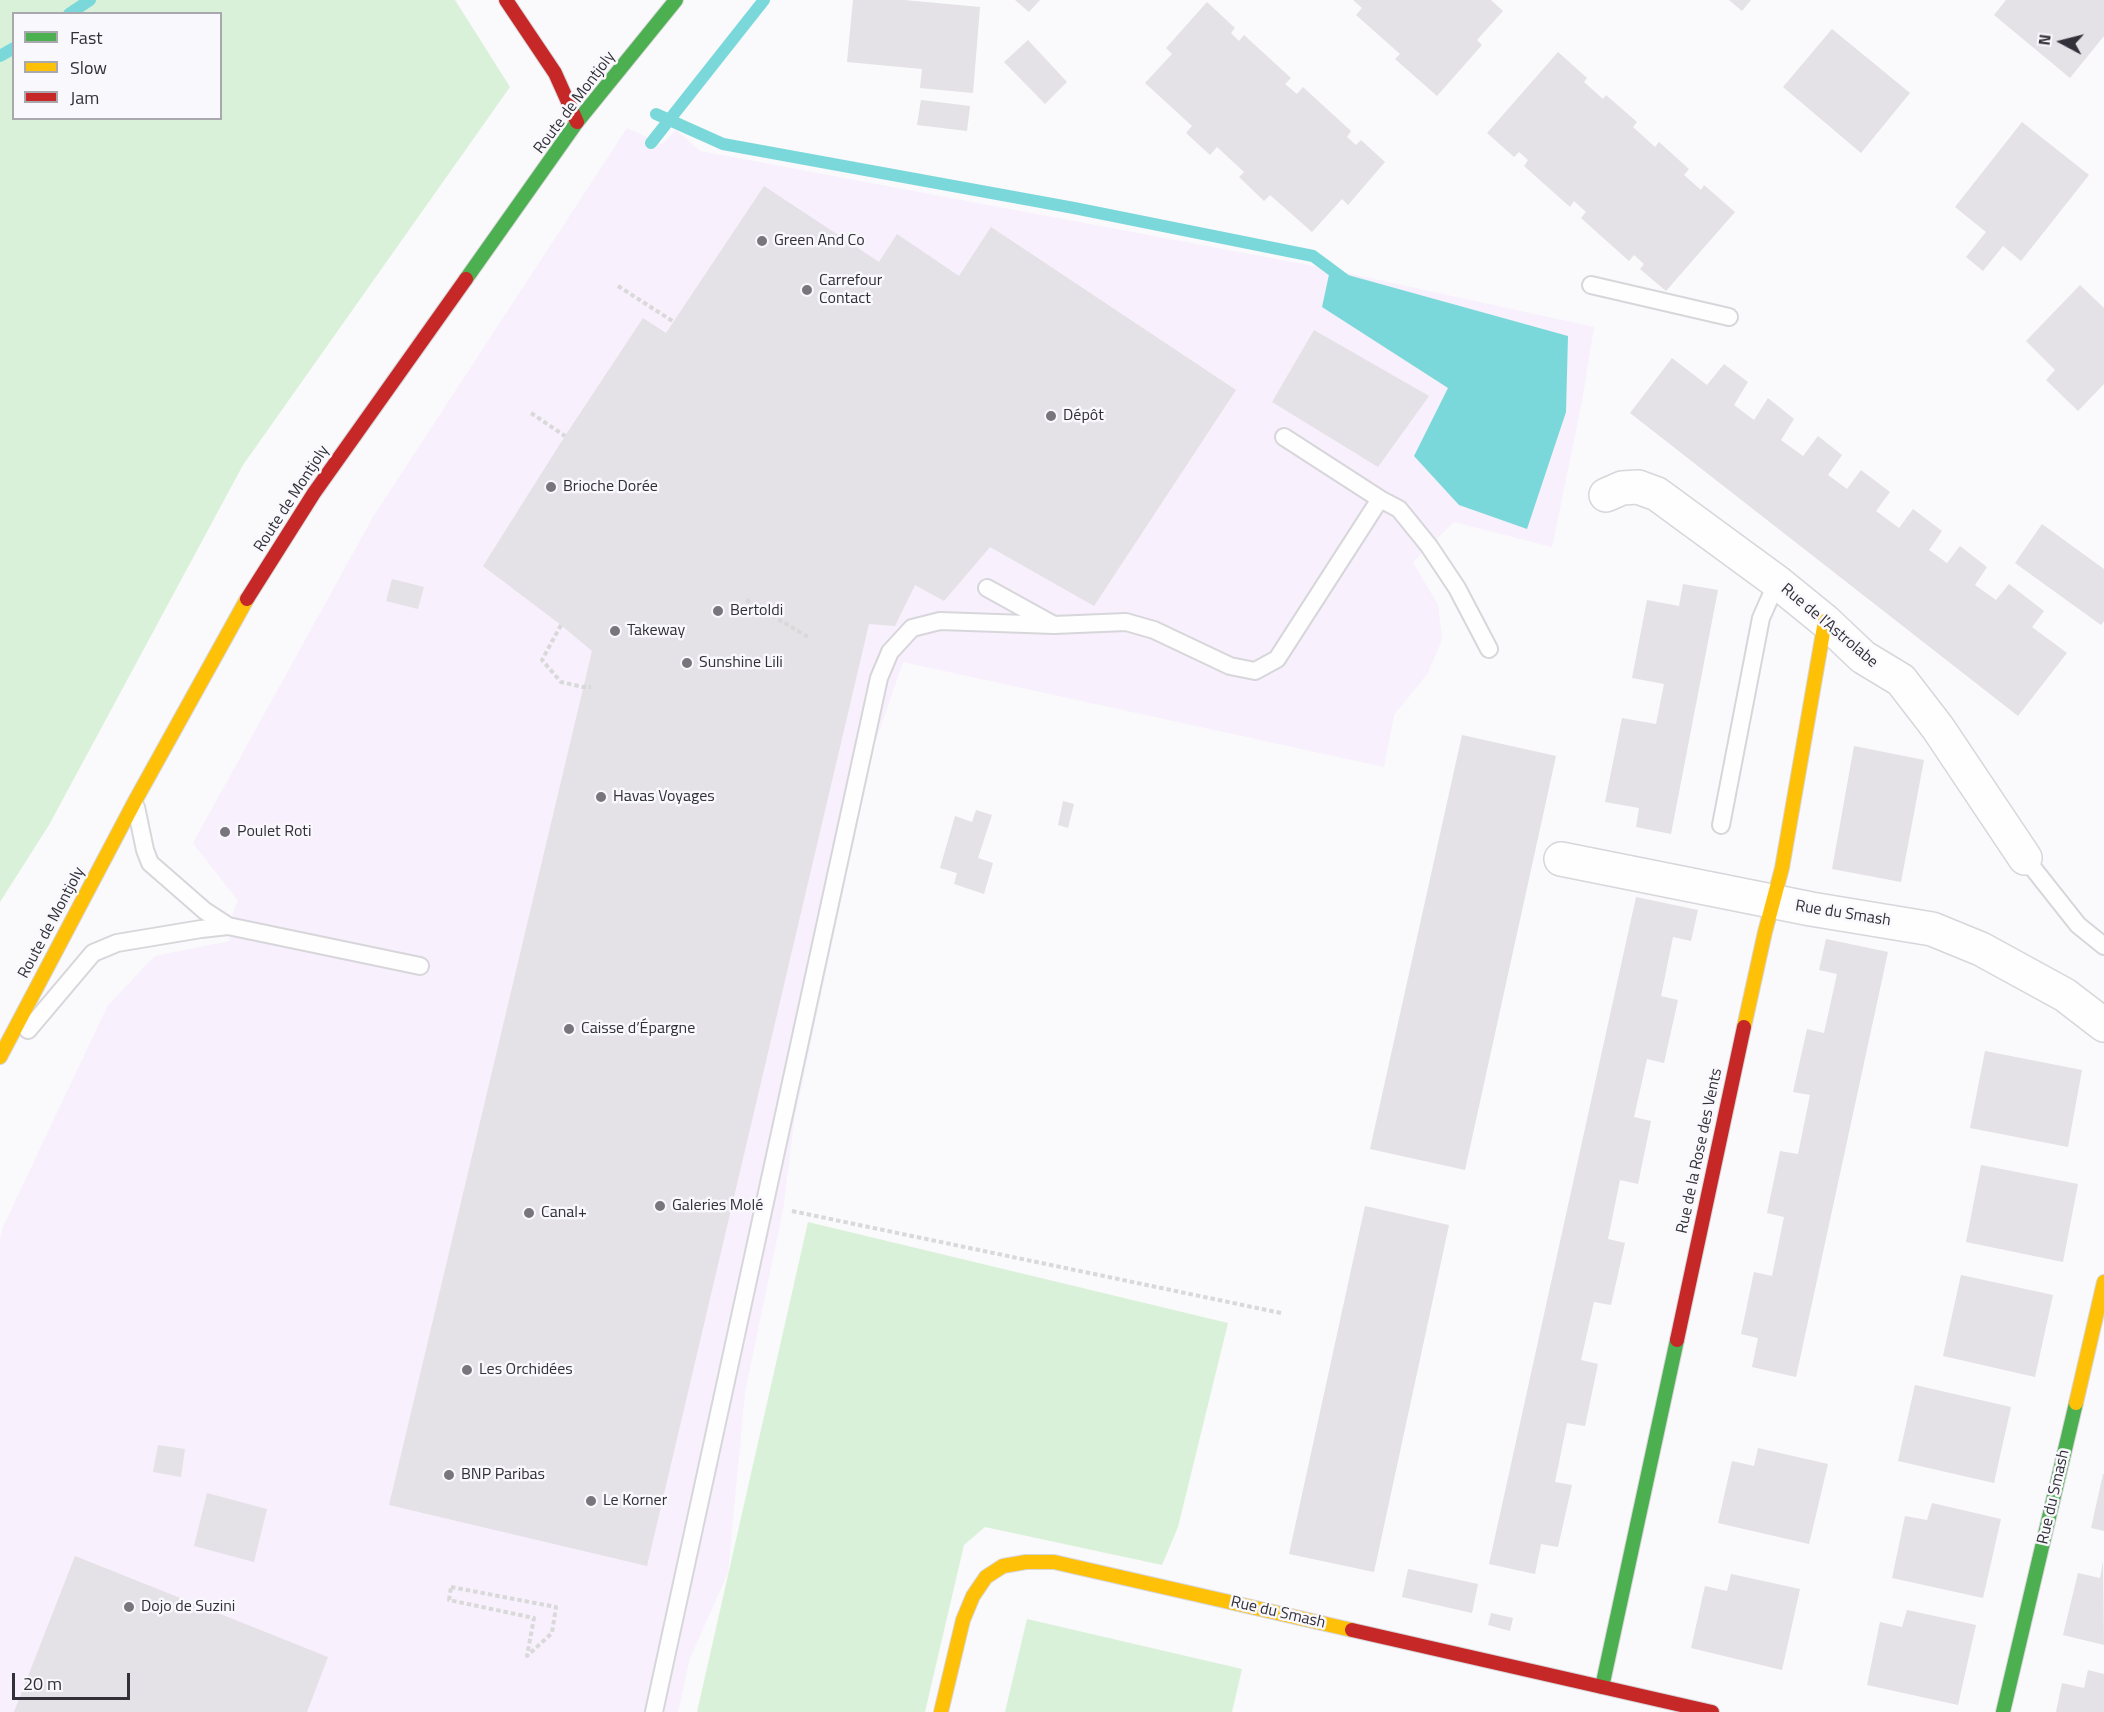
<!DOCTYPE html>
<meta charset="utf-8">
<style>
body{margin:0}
#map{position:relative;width:2104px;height:1712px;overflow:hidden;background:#faf9fb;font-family:"Titillium Web",sans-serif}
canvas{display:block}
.legend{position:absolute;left:12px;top:12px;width:210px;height:108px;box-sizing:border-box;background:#f9f8fc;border:2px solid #a9a8ae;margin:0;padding:8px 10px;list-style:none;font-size:18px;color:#323038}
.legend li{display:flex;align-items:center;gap:12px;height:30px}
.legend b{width:30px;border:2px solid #a9a8ae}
.north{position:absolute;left:2032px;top:12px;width:60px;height:60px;-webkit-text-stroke:4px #f9f8fc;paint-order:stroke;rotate:277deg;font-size:16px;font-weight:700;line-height:24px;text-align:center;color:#323038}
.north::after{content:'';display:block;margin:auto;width:21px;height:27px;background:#323038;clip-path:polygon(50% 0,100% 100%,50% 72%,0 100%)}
.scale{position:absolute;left:12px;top:1673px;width:118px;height:27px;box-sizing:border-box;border:3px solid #323038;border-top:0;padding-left:8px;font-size:18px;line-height:21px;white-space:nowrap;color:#323038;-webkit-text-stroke:4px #f9f8fc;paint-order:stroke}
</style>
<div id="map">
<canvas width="2104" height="1712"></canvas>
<ul class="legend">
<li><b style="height:8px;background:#4caf50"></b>Fast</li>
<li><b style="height:8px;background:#ffc107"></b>Slow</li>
<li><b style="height:8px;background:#c62828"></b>Jam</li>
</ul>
<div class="north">N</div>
<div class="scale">20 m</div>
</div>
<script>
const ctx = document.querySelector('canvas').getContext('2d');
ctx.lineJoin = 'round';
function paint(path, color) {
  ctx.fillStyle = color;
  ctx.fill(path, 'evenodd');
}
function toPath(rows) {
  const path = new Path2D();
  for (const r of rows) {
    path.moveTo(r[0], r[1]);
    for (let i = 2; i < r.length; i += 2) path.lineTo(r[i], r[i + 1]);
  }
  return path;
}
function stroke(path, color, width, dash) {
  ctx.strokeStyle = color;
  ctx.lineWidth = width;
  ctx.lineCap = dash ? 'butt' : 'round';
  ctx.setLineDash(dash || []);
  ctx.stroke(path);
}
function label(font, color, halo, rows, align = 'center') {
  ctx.font = font + ' "Titillium Web",sans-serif';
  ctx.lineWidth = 5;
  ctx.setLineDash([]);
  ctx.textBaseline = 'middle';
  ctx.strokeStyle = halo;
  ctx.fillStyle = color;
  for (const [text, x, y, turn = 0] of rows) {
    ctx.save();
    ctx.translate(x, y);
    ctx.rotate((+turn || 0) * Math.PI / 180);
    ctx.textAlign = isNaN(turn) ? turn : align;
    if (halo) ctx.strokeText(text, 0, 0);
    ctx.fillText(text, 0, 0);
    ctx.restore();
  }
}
paint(toPath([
 [627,128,662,144,676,130,700,151,1319,267,1594,327,1582,401,1552,547,1454,522,1413,562,1438,605,1442,639,1428,673,1394,715,1384,767,903,662,874,746,794,1122,783,1210,745,1392,728,1573,690,1658,678,1712,0,1712,0,1240,3,1227,108,1005,155,956,230,941,228,926,238,901,193,843,373,517]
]), '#f8f0fc');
paint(toPath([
 [0,0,455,0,510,87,243,465,49,825,0,902],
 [14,14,220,14,220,118,14,118],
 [808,1222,1228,1323,1178,1527,1162,1565,985,1527,964,1545,925,1712,697,1712],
 [1027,1619,1242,1669,1232,1712,1005,1712]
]), '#daf1d9');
paint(toPath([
 [1330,270,1568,336,1566,412,1527,529,1459,505,1414,456,1448,388,1322,307]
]), '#7bd8da');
stroke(toPath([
 [69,14,90,0],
 [0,56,14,48],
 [656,114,723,144,1074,208,1313,256,1344,279],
 [651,143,764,0]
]), '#7bd8da', 12);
paint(toPath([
 [853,0,904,0,980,7,973,93,920,88,922,69,847,62],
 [1015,0,1040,0,1029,12],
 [1353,0,1491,0,1503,11,1477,40,1482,45,1437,96,1395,59,1400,54,1356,15,1362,8],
 [1729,0,1751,0,1742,11],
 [2006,0,2104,0,2104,36,2070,78,1994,15],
 [1207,2,1235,28,1231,33,1239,41,1244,35,1291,78,1285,84,1297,94,1303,87,1351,131,1347,137,1356,145,1361,140,1385,162,1348,205,1342,199,1312,232,1270,195,1264,201,1239,177,1244,172,1217,147,1210,155,1186,133,1192,126,1145,83,1172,54,1166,48],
 [1832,29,1910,93,1861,153,1783,87],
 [1028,40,1067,82,1045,104,1004,62],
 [1558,52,1587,78,1584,82,1603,99,1606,95,1637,122,1633,127,1655,147,1659,142,1689,169,1684,175,1701,190,1704,185,1735,212,1666,291,1640,269,1644,264,1634,255,1629,261,1581,218,1586,212,1574,201,1570,207,1524,166,1528,160,1519,152,1514,157,1487,133],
 [921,100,970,106,967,131,917,125],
 [2022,122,2089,175,2021,261,2003,246,1983,271,1966,257,1986,232,1955,207],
 [764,186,879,262,897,234,959,276,991,227,1236,390,1094,606,990,547,944,601,915,585,895,626,869,624,647,1566,389,1505,592,651,561,625,483,566,565,436,643,318,666,333],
 [2080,285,2104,308,2104,384,2078,411,2046,380,2055,370,2026,341],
 [1314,330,1429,396,1378,467,1272,402],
 [1672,358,1707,385,1724,364,1748,382,1734,405,1754,420,1768,398,1794,419,1781,440,1803,456,1818,436,1842,455,1828,475,1847,489,1861,470,1890,492,1876,511,1899,528,1913,509,1942,531,1929,550,1947,563,1960,546,1987,567,1975,585,1996,600,2009,584,2044,611,2032,627,2067,653,2018,716,1630,413],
 [2042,524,2104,569,2104,621,2101,625,2015,563],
 [392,579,424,587,418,609,386,601],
 [1683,584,1718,590,1671,834,1636,827,1639,808,1605,802,1622,718,1656,724,1664,684,1632,678,1647,600,1679,606],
 [1462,735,1556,756,1465,1170,1370,1149],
 [1854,746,1924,760,1901,882,1832,869],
 [1063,801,1074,804,1068,828,1058,825],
 [976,810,992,815,978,858,993,863,984,894,954,884,957,873,940,868,955,816,972,822],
 [1636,897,1698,910,1691,941,1673,937,1661,996,1678,1000,1664,1063,1647,1059,1634,1117,1651,1121,1638,1184,1620,1180,1608,1239,1625,1243,1611,1305,1594,1302,1581,1360,1598,1364,1585,1426,1567,1423,1555,1482,1572,1485,1558,1547,1541,1544,1535,1574,1489,1564],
 [1826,939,1888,952,1796,1377,1752,1367,1758,1338,1741,1334,1754,1272,1772,1276,1784,1217,1767,1213,1780,1151,1798,1154,1810,1095,1793,1092,1807,1029,1824,1033,1837,974,1819,970],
 [1985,1051,2082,1070,2068,1147,1970,1128],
 [1981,1165,2078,1184,2063,1262,1966,1242],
 [1365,1206,1449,1225,1374,1572,1289,1554],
 [1961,1275,2053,1295,2035,1377,1943,1356],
 [1915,1385,2011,1407,1994,1483,1898,1461],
 [158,1445,185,1449,181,1477,153,1472],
 [1758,1448,1828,1464,1809,1544,1718,1523,1732,1461,1754,1466],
 [2103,1474,2104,1474,2104,1531,2091,1528],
 [207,1493,267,1509,254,1562,194,1546],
 [1932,1503,2001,1519,1983,1598,1892,1578,1905,1516,1927,1520],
 [75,1556,328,1657,307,1712,14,1712],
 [2103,1561,2104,1645,2063,1635,2078,1573,2100,1578],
 [1408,1569,1478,1584,1472,1613,1402,1597],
 [1731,1574,1800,1589,1782,1670,1691,1648,1705,1586,1727,1591],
 [1907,1610,1976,1625,1958,1705,1867,1685,1880,1622,1902,1627],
 [1491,1613,1513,1618,1510,1631,1488,1625],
 [2088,1670,2104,1674,2104,1712,2056,1712,2062,1683,2084,1688]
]), '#e4e1e7');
const lane = toPath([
 [1591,285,1729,317],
 [1284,437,1380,499,1399,509,1429,546,1457,588,1489,649],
 [987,588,1054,625,1126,622,1154,630,1230,666,1255,671,1277,659,1380,499],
 [136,807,145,850,150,863,205,911,228,926],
 [1721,825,1761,618,1777,582],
 [2025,858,2078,925,2104,946],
 [28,1030,93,953,117,943,201,929,228,926,420,966],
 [654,1712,879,678,890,652,912,628,940,621,1054,625]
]);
const street = toPath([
 [1606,495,1622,488,1638,487,1657,494,1777,582,1825,621,1863,657,1901,680,1938,728,2025,858],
 [1561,859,1811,909,1932,929,1981,949,2065,995,2104,1025]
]);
const fast = toPath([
 [466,279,577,122,676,0],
 [1602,1687,1677,1340],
 [2003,1712,2076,1403]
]);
const slow = toPath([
 [1744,1027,1765,932,1782,868,1825,621],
 [0,1057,135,801,247,599],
 [2076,1403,2104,1282],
 [941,1712,963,1620,973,1596,986,1577,1003,1566,1026,1562,1054,1562,1352,1630]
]);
const jam = toPath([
 [506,0,555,73,577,122],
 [247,599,314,493,466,279],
 [1677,1340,1744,1027],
 [1352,1630,1712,1712]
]);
stroke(lane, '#d7d6da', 20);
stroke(street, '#d7d6da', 36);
stroke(fast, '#d7d6da', 16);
stroke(slow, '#d7d6da', 16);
stroke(jam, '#d7d6da', 16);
stroke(toPath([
 [618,286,674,322],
 [531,413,565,436],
 [746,600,808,637],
 [561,625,542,660,561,682,583,687,591,687],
 [792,1211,1281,1313],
 [451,1587,556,1607,552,1633,527,1656,534,1618,449,1600,451,1587]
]), '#d9d9da', 4, [4.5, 3]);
stroke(lane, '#fefefe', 16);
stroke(street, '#fefefe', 33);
stroke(fast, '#4caf50', 14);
stroke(slow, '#ffc107', 14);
stroke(jam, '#c62828', 14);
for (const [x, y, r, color] of [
 [762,241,6,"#78767c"],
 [807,290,6,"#78767c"],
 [1051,416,6,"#78767c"],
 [551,487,6,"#78767c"],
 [718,611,6,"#78767c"],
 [615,631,6,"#78767c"],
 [687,663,6,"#78767c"],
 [601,797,6,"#78767c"],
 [225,832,6,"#78767c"],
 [569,1029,6,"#78767c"],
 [660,1206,6,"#78767c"],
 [529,1213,6,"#78767c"],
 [467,1370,6,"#78767c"],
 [449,1475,6,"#78767c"],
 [591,1501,6,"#78767c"],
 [129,1607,6,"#78767c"]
]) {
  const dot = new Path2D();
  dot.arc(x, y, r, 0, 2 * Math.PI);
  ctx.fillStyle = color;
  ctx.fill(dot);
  stroke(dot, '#f9f8fc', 2);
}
label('16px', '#323038', '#f9f8fc', [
 ["Route de Montjoly",575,103,-53],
 ["Route de Montjoly",292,499,-57],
 ["Rue de l’Astrolabe",1829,626,40],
 ["Rue du Smash",1843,914,9],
 ["Route de Montjoly",52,923,-62],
 ["Rue de la Rose des Vents",1700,1151,-78],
 ["Rue du Smash",2054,1497,-77],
 ["Rue du Smash",1278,1613,13]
]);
label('16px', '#323038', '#f9f8fc', [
 ["Green And Co",774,241],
 ["Carrefour",819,281],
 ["Contact",819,299],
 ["Dépôt",1063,416],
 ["Brioche Dorée",563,487],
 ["Bertoldi",730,611],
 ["Takeway",627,631],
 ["Sunshine Lili",699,663],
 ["Havas Voyages",613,797],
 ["Poulet Roti",237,832],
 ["Caisse d’Épargne",581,1029],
 ["Galeries Molé",672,1206],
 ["Canal+",541,1213],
 ["Les Orchidées",479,1370],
 ["BNP Paribas",461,1475],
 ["Le Korner",603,1501],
 ["Dojo de Suzini",141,1607]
], 'left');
</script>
